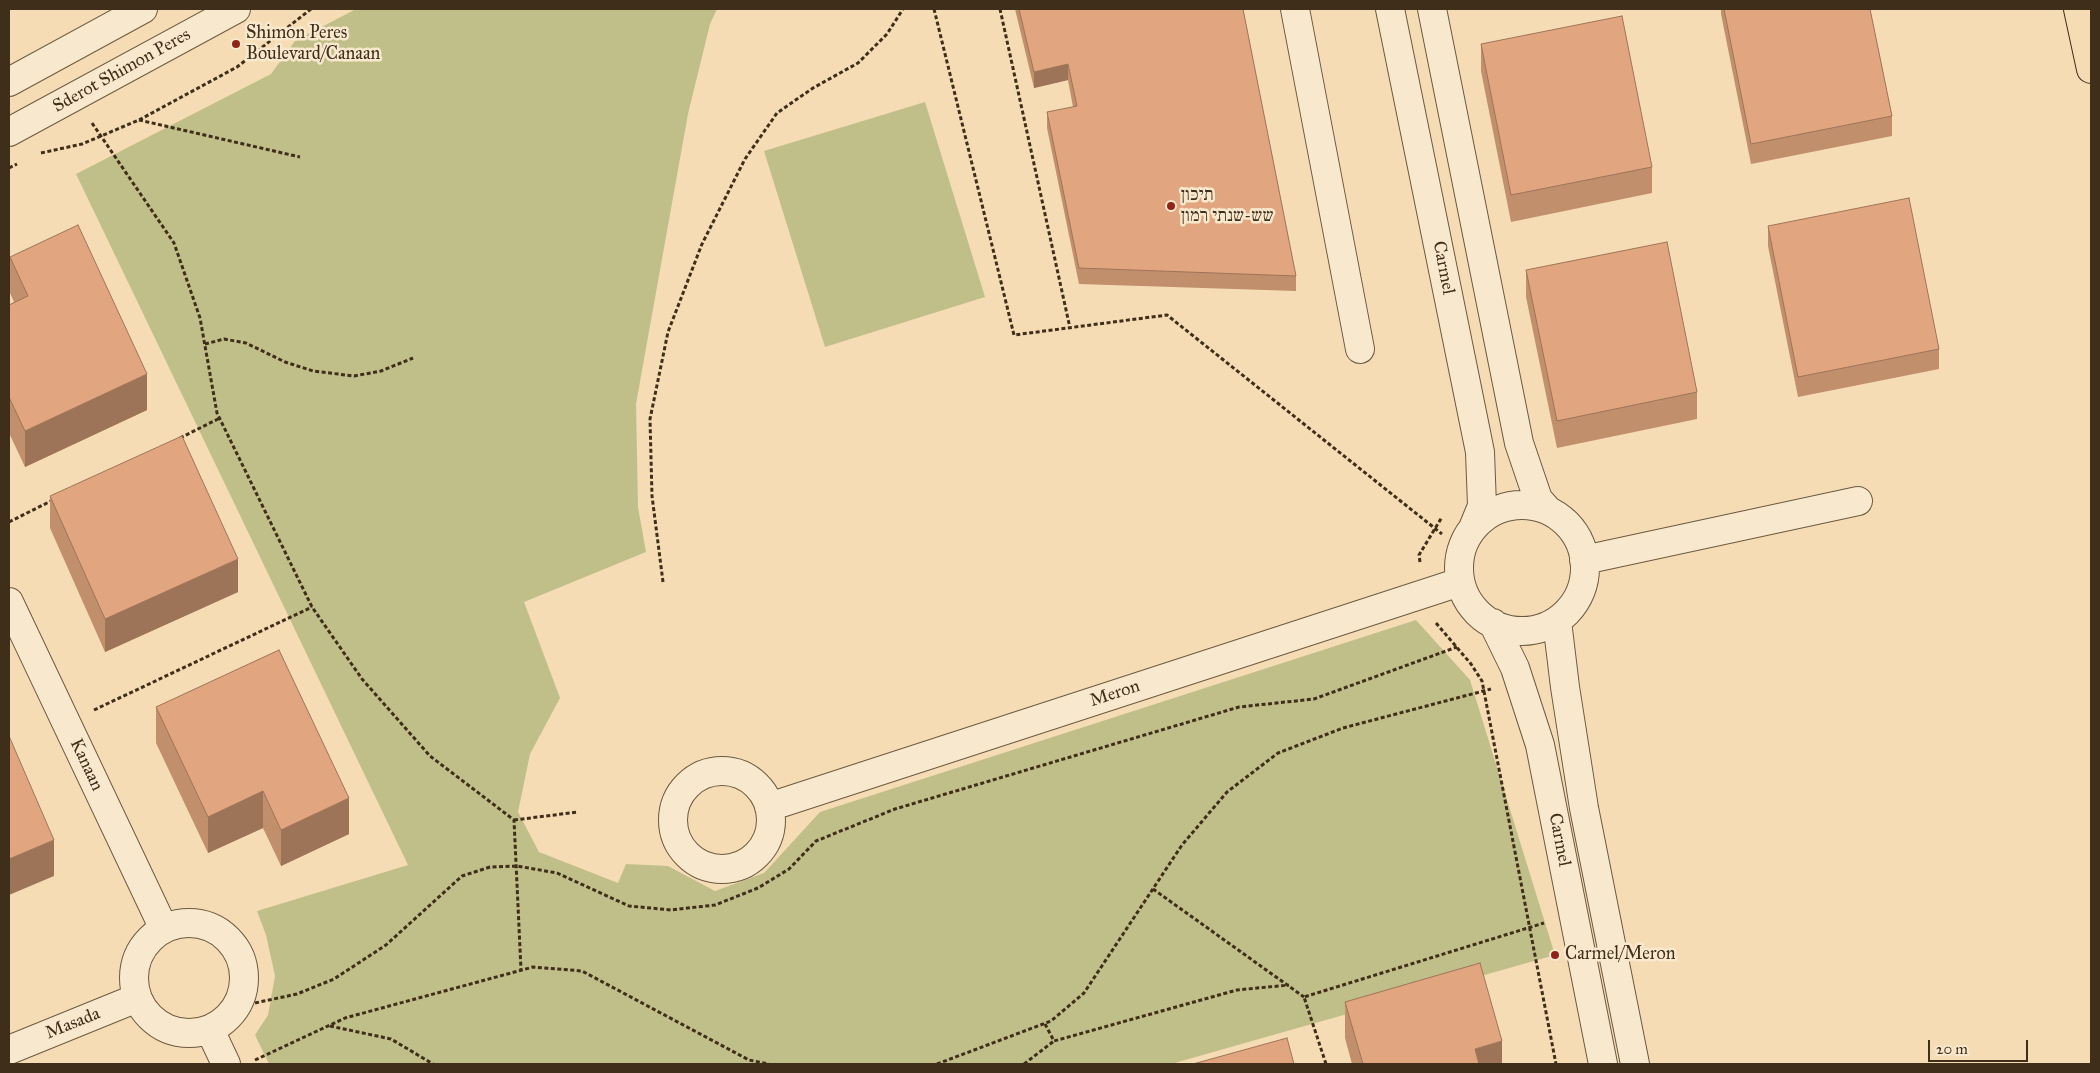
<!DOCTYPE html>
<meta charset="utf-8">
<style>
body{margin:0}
#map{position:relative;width:2100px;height:1073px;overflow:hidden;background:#f5dcb4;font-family:"IM FELL Great Primer",serif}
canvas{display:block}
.frame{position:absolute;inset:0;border:10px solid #3f2e1a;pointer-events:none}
.scale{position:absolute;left:1928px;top:1040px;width:100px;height:22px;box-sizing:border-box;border:2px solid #3f2e1a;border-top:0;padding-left:6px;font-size:15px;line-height:18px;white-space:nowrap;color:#3f2e1a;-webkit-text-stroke:4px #f8e8ce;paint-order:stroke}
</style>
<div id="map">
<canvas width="2100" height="1073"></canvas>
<div class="frame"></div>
<div class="scale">20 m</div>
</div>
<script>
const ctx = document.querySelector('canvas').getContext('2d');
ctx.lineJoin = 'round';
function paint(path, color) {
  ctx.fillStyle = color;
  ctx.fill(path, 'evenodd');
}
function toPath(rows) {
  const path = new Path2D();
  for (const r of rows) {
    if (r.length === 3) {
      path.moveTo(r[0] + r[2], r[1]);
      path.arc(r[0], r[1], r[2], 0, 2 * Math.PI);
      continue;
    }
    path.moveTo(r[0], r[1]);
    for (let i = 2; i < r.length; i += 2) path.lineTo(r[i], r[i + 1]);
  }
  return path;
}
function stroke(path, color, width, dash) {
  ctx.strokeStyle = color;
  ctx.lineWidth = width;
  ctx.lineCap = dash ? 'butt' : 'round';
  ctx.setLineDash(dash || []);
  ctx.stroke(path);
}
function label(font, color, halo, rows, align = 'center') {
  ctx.font = font + ' "IM FELL Great Primer","Frank Ruhl Libre",serif';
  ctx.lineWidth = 5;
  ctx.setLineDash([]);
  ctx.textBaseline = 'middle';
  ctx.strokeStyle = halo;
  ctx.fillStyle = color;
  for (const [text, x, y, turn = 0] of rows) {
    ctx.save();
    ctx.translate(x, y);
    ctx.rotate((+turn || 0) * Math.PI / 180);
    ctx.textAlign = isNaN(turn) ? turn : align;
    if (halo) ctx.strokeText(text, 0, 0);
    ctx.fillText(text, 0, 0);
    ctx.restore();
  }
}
paint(toPath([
 [356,9,717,9,710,24,688,114,636,404,638,507,646,552,524,602,560,698,530,754,518,812,539,852,618,883,626,864,668,866,715,891,764,873,820,812,1416,620,1470,680,1555,955,1171,1064,269,1064,255,1035,268,1015,275,976,266,935,257,911,408,865,76,174,271,74,295,41],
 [925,102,985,297,825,347,764,151]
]), '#c1bf89');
const minor = toPath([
 [1295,9,1360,349],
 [1390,9,1480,452,1482,506,1473,528],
 [1432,9,1519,443,1538,499,1547,509],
 [9,82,143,9],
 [9,132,236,9],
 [1522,568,63],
 [1584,560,1858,501],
 [9,602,164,929],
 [1557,621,1565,687,1584,808,1635,1064],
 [1493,623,1515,668,1540,745,1603,1064],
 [722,820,49],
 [769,807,1460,582],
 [189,978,55],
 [210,1030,226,1064],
 [9,1050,137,998]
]);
const major = toPath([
 [2078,9,2091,69]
]);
stroke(minor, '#6c5a40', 30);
stroke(major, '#3f2e1a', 30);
stroke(toPath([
 [934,9,1014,335,1167,315,1442,534],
 [1000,9,1070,328],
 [139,120,300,157],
 [92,123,174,243,200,318,217,413,312,607,362,679,430,756,514,820,521,970],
 [41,153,82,144,139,120,237,67,311,9],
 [9,168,17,164],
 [205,344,224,339,246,343,285,362,313,371,354,376,381,371,413,358],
 [180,438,220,418],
 [9,522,53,500],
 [1420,562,1419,555,1442,517],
 [663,582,652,496,650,419,668,332,702,244,745,159,777,113,813,88,858,63,887,34,903,9],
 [1436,623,1471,664,1482,681,1556,1064],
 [94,710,312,607],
 [514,820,578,812],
 [1153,889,1304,997],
 [236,1007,297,994,334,979,386,945,462,876,490,867,517,866,557,873,629,906,671,910,715,905,758,888,789,869,816,841,895,809,1239,707,1314,699,1457,647],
 [1045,1024,1054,1041,1237,990,1289,985],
 [330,1026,391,1039,433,1064],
 [255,1060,345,1018,533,967,582,971,749,1060,769,1064],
 [937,1064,1051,1021,1084,993,1182,845,1227,792,1278,753,1343,728,1491,689],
 [1024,1064,1054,1041],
 [1326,1064,1304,997,1544,923]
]), '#3f2e1a', 3, [4, 2.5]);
stroke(minor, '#f8e8ce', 28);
stroke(major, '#f5dcb4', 28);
paint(toPath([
 [1015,9,1243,9,1296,276,1296,291,1079,284,1047,128,1047,112,1073,107,1068,80,1034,88],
 [1721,9,1870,9,1892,116,1892,136,1751,164,1721,14],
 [1481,44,1652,167,1652,193,1511,222,1481,71],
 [1768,226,1939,349,1939,369,1798,397,1768,246],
 [10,257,147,410,25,467,9,433,9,305,14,302,10,293],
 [1526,270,1697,392,1697,419,1557,448,1526,297],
 [50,496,238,592,105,652,50,528],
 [156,707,349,834,281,866,263,828,208,853,156,743],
 [1345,1002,1502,1064,1352,1064,1345,1038]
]), '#c28f6d');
paint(toPath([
 [1068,64,1068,80,1034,88,1034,72],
 [147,374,147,410,25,467,25,431],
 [238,559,238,592,105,652,105,619],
 [263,791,263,828,208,853,208,817],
 [349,798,349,834,281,866,281,830],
 [54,840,54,876,9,895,9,859],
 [10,914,10,950,9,951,9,915],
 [1502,1041,1502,1064,1475,1064,1475,1049]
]), '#9e7459');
const building = toPath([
 [1019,9,1243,9,1296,276,1079,268,1047,112,1077,106,1068,64,1034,72,1019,9],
 [1724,9,1870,9,1892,116,1751,144,1724,9],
 [1622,16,1652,167,1511,195,1481,44,1622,16],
 [1909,198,1939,349,1798,377,1768,226,1909,198],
 [78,225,147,374,25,431,9,397,9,305,28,296,10,257,78,225],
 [1667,242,1697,392,1557,421,1526,270,1667,242],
 [182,436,238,559,105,619,50,496,182,436],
 [279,650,349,798,281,830,263,791,208,817,156,707,279,650],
 [9,736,54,840,9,859,9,736],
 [1480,963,1502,1041,1475,1049,1479,1064,1363,1064,1345,1002,1480,963],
 [1287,1038,1294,1064,1193,1064,1287,1038]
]);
paint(building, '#e1a67f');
stroke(building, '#9e7459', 1);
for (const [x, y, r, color] of [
 [236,44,5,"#8f2418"],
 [1171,206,5,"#8f2418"],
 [1555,955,5,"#8f2418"]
]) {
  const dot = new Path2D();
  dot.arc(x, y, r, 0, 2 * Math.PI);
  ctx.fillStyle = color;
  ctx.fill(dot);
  stroke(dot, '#f8e8ce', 2);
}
label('18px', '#3f2e1a', '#f8e8ce', [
 ["Shimon Peres",246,34],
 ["Boulevard/Canaan",246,55],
 ["תיכון",1181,196],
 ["שש-שנתי רמון",1181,217],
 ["Carmel/Meron",1565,955]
], 'left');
label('18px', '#3f2e1a', '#f8e8ce', [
 ["Sderot Shimon Peres",122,71,-29],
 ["Carmel",1443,268,79],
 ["Meron",1115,694,-18],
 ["Kanaan",86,765,65],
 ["Carmel",1559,840,79],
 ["Masada",73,1024,-22]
]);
</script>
